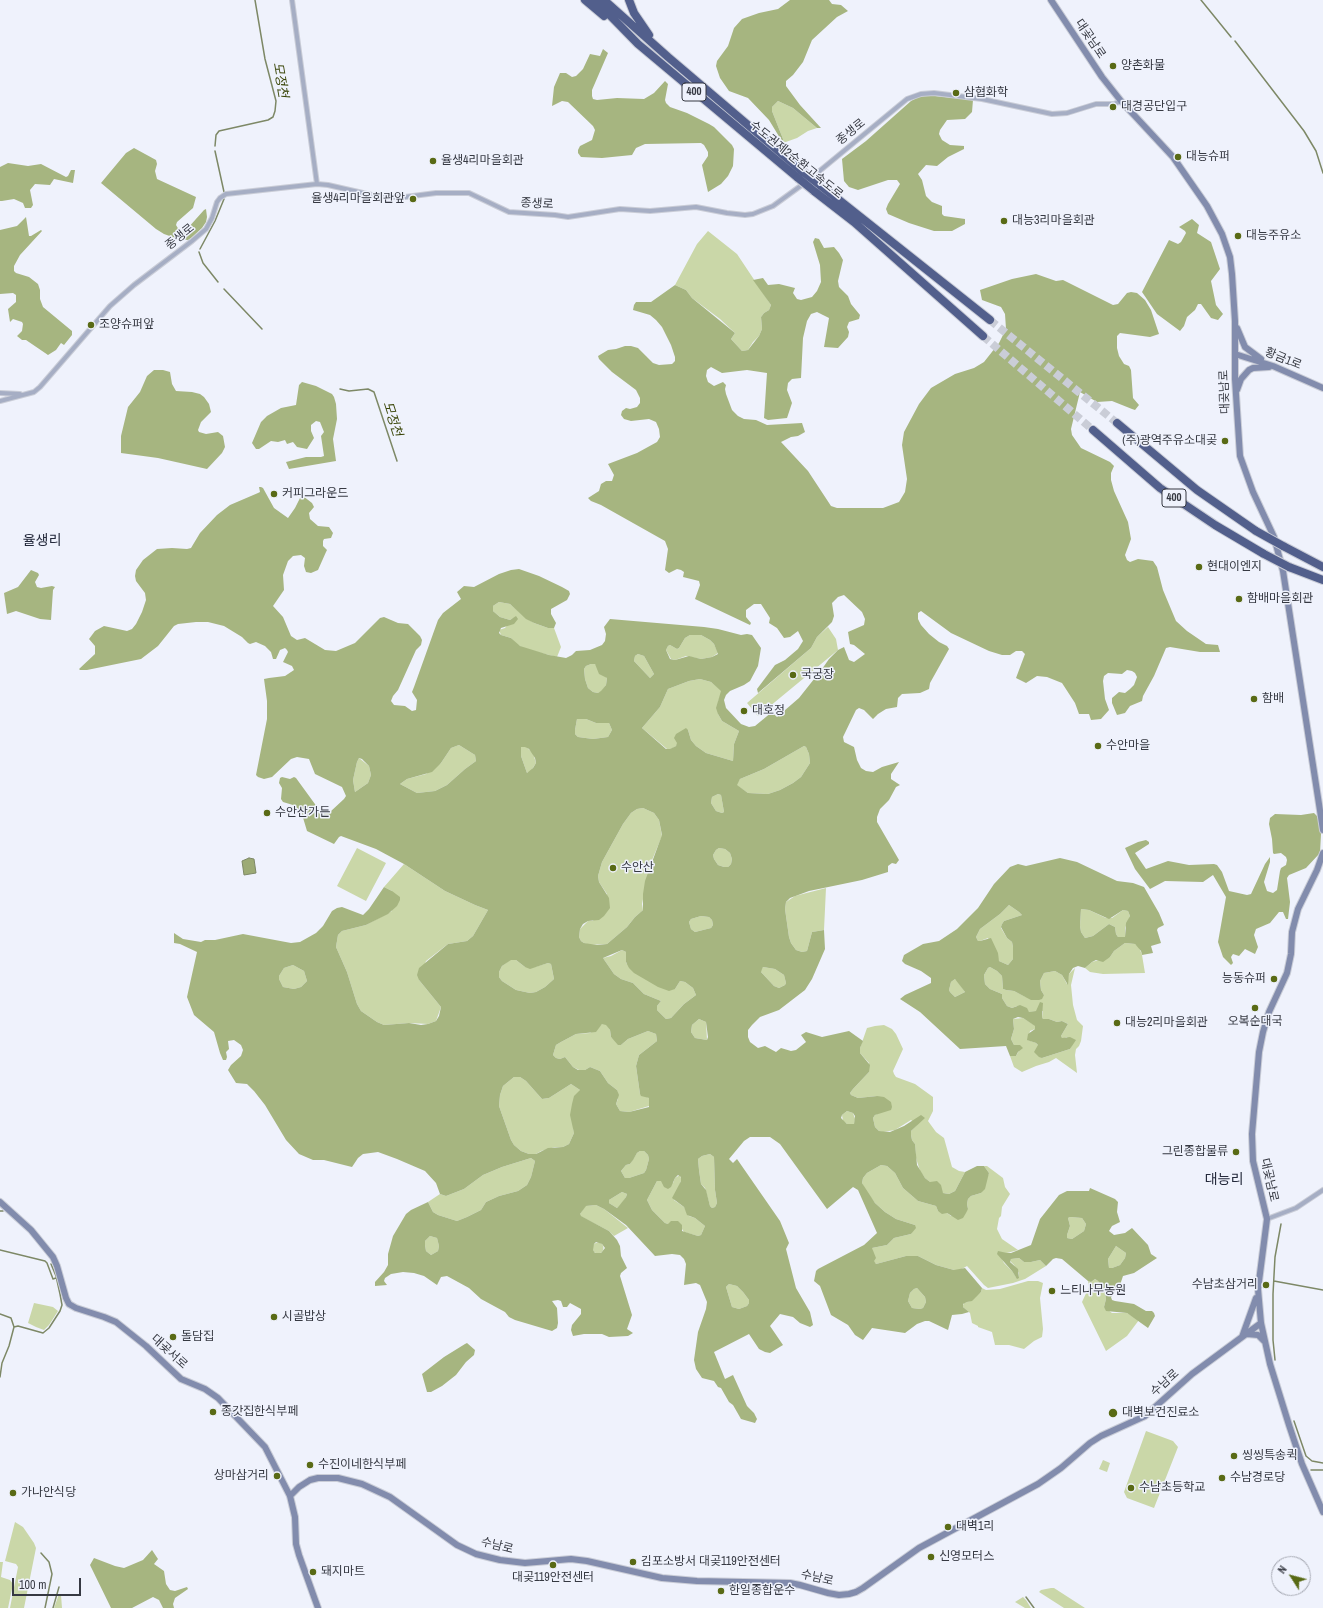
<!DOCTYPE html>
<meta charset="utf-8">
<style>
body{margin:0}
#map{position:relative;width:1323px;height:1608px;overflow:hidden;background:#eff2fc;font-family:"Archivo Narrow",sans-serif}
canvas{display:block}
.north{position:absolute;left:1271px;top:1556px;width:40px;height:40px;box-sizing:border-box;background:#eff2fc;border:1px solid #a5a8b2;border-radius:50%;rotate:306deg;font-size:11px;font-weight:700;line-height:16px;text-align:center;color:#363942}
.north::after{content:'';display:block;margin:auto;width:14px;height:18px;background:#596a15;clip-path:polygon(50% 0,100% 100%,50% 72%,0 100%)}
.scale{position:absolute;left:12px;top:1578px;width:69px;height:18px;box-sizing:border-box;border:2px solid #363942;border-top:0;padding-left:5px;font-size:12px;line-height:14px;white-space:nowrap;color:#363942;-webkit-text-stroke:3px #eff2fc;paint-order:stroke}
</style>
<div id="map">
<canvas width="1323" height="1608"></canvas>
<div class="north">N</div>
<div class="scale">100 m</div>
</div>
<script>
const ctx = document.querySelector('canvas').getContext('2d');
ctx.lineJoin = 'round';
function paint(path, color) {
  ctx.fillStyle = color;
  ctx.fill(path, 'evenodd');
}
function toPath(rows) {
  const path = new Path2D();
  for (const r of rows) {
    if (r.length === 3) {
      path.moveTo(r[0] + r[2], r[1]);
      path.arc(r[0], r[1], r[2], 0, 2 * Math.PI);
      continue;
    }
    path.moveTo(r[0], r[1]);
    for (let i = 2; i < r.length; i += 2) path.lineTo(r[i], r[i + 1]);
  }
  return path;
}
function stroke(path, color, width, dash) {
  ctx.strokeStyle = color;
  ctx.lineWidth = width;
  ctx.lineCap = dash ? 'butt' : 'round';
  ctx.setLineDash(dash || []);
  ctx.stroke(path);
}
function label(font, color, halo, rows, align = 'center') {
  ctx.font = font + ' "Archivo Narrow","Noto Sans KR",sans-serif';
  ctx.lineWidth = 3;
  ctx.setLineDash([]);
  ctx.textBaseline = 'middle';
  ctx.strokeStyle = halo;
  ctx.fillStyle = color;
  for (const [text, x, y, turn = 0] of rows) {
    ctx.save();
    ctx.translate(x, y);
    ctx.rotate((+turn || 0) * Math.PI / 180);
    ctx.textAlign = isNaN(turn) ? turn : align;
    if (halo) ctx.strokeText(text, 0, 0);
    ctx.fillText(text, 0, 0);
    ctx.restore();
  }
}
paint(toPath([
 [778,101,793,108,817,128,808,131,797,138,783,143,783,139,772,111,772,107],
 [708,231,737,254,771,305,769,310,764,313,761,317,762,329,759,336,753,342,748,350,742,351,731,339,735,333,720,319,692,298,686,290,675,285,697,244],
 [499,602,510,604,526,618,534,623,548,628,554,628,561,647,557,657,525,649,516,644,511,638,501,635,499,630,505,628,513,618,510,620,500,617,493,611,493,606],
 [828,627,836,639,838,650,758,716,747,703,811,648,817,637],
 [690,635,701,635,710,640,714,644,718,653,712,657,701,659,686,656,675,660,671,659,666,650,668,646,670,645,677,649,679,648,685,638],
 [638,654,644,656,654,674,650,678,634,661,635,656],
 [591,664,595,664,607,678,606,685,601,692,598,693,593,692,588,688,585,679,584,669,586,666],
 [700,679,711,682,722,691,718,702,718,714,722,721,739,731,734,744,733,761,706,753,696,746,691,740,688,730,676,746,671,749,667,749,642,728,660,707,668,689,689,681],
 [577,719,586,719,596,723,609,723,612,730,608,737,593,739,578,737,575,734,575,730],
 [459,745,475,755,476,761,465,769,447,785,435,791,417,793,400,784,407,779,426,774,441,763,451,748],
 [525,746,533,753,536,763,531,771,527,773,521,756,521,747],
 [804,746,806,747,809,754,810,763,801,777,793,783,780,790,768,794,748,793,736,785,740,779,764,769],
 [359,758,369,766,371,775,368,783,355,792,353,780,357,762],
 [718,794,721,795,724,812,722,813,716,811,711,803,712,797],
 [643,808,654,813,659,820,662,836,650,865,642,904,643,910,635,917,627,927,607,944,590,945,584,943,581,941,579,937,580,929,588,921,593,921,607,894,599,882,598,876,602,862,623,824,631,813,637,809],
 [357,848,386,863,366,901,337,886],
 [719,848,725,849,730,853,732,859,731,864,728,867,724,867,718,865,714,859,713,855,716,850],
 [404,864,445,891,475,905,488,910,473,936,467,941,448,944,426,961,419,980,441,1007,436,1021,428,1024,409,1023,384,1025,377,1022,361,1011,357,1004,347,972,336,947,338,935,342,931,366,925,392,911,392,891,384,887],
 [826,888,824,930,812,932,807,951,802,952,796,950,791,943,789,937,785,909,786,902,795,896],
 [1009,905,1019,912,1022,915,1004,921,1002,924,1001,928,1007,938,1012,942,1013,947,1013,959,1008,965,999,961,988,938,980,941,978,941,976,937,980,929,1000,914],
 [1081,909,1089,910,1106,918,1112,918,1123,910,1128,911,1130,916,1125,928,1125,937,1118,937,1116,934,1115,927,1109,924,1093,936,1085,938,1081,932,1080,926],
 [701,916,709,917,712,920,713,925,711,928,695,932,691,929,689,922,691,919],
 [1125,943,1135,944,1139,947,1142,955,1145,973,1103,974,1090,972,1085,968,1092,962,1110,957,1114,951],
 [622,950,626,952,626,963,675,989,680,981,685,982,693,988,696,995,684,1004,671,1018,666,1019,657,1010,657,1006,661,1001,644,994,633,983,621,979,614,974,603,958,611,956],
 [510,960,516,960,525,967,535,967,548,963,551,964,554,979,545,987,536,992,530,993,516,990,502,981,499,977,499,972,502,966],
 [293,965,304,971,307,981,301,987,294,989,283,987,279,979,279,976,284,968],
 [763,967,775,969,784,975,786,983,785,985,779,988,774,986,761,972,761,969],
 [990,967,997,971,1002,976,1003,989,1006,990,1014,991,1026,997,1044,995,1041,990,1040,981,1044,973,1055,971,1062,975,1067,984,1069,974,1075,968,1071,985,1073,1005,1077,1020,1083,1026,1081,1041,1079,1046,1076,1049,1075,1055,1077,1073,1056,1058,1049,1062,1036,1066,1022,1072,1014,1067,1010,1056,1016,1056,1020,1049,1014,1045,1011,1039,1014,1029,1013,1019,1023,1018,1036,1026,1035,1029,1030,1031,1028,1040,1036,1043,1038,1045,1042,1058,1070,1049,1072,1045,1067,1037,1062,1039,1061,1036,1068,1024,1062,1021,1057,1022,1049,1019,1043,1019,1042,1017,1043,1011,1029,1012,1017,1006,1012,1008,1007,1006,1002,998,1002,994,990,989,985,984,984,975,988,968],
 [955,979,957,980,965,992,955,997,950,992,949,990,951,982],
 [699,1019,706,1022,707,1040,695,1038,691,1032,692,1025],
 [602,1024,606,1024,610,1030,611,1037,621,1045,628,1039,648,1031,656,1034,657,1041,639,1055,636,1066,640,1094,649,1098,649,1106,629,1112,620,1111,616,1104,618,1099,617,1090,608,1083,600,1071,590,1067,585,1070,579,1070,573,1067,565,1057,560,1059,556,1058,553,1055,556,1045,561,1042,576,1034,590,1033],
 [884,1025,892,1029,896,1034,903,1049,893,1071,894,1074,896,1077,915,1084,933,1097,933,1111,928,1121,936,1132,944,1138,952,1167,959,1171,965,1172,955,1191,949,1194,943,1193,925,1178,920,1171,916,1158,915,1144,912,1140,911,1135,911,1131,917,1125,911,1120,895,1130,883,1132,879,1131,875,1127,873,1118,875,1115,883,1111,877,1096,858,1098,851,1095,850,1093,853,1089,869,1072,869,1063,860,1053,860,1048,867,1028,875,1026],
 [514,1077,520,1077,526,1081,542,1099,549,1098,571,1084,580,1090,573,1124,574,1133,569,1144,563,1147,555,1147,541,1151,536,1154,529,1154,521,1151,514,1145,511,1140,499,1106,500,1095,503,1086],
 [847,1111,853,1113,855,1119,854,1124,847,1124,843,1121,842,1115],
 [640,1151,644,1151,648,1155,649,1159,646,1170,644,1173,629,1178,625,1178,621,1171,626,1165,630,1164,637,1153],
 [710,1154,714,1157,715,1190,717,1203,715,1207,712,1208,710,1206,705,1188,701,1184,699,1170,698,1159,702,1156],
 [531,1158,535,1161,531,1177,527,1185,518,1191,499,1196,486,1202,481,1210,467,1217,457,1221,438,1215,433,1212,428,1202,440,1194,446,1196,464,1189,483,1175,502,1167],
 [881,1165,887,1166,895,1173,903,1188,918,1201,936,1206,938,1211,947,1213,951,1216,968,1209,967,1204,968,1199,971,1196,981,1193,989,1173,984,1166,987,1166,1003,1178,1005,1187,1010,1194,1002,1207,1001,1216,999,1218,997,1229,1002,1239,1018,1250,1007,1253,1002,1259,1004,1263,1012,1271,1016,1277,1019,1277,1019,1273,1014,1265,1010,1261,1011,1259,1019,1258,1024,1262,1031,1262,1040,1260,1046,1266,1025,1279,1013,1283,988,1288,984,1285,967,1266,960,1270,954,1270,936,1265,918,1256,906,1256,876,1264,873,1261,872,1248,887,1245,894,1238,911,1234,915,1225,896,1219,885,1212,875,1203,865,1190,862,1183,863,1178,867,1173],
 [680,1175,681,1178,681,1181,674,1200,684,1207,689,1216,695,1218,705,1226,701,1235,698,1236,684,1232,682,1229,665,1223,652,1210,647,1200,657,1181,659,1180,673,1183,675,1178],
 [622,1192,627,1194,626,1197,620,1206,617,1208,609,1203,609,1200],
 [596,1205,604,1209,628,1228,614,1236,609,1231,580,1216,580,1214,585,1206],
 [1070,1217,1082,1218,1086,1224,1084,1231,1072,1239,1067,1238,1067,1235,1070,1226,1068,1218],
 [430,1236,437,1238,439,1246,438,1251,431,1255,426,1251,425,1245,425,1241],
 [598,1248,5.5],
 [1116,1246,1126,1253,1125,1258,1120,1265,1112,1268,1109,1268,1108,1259],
 [1095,1279,1098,1281,1105,1291,1106,1299,1104,1307,1112,1313,1127,1313,1139,1320,1127,1336,1106,1351,1082,1302,1089,1287,1088,1281,1091,1282],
 [1028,1281,1038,1281,1043,1283,1040,1298,1043,1329,1042,1337,1034,1341,1024,1349,1009,1345,995,1345,992,1332,978,1327,978,1326,972,1323,970,1313,963,1307,963,1305,964,1303,970,1301,981,1292,982,1288,986,1290,1000,1289],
 [729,1284,737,1286,743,1292,749,1300,749,1303,747,1306,739,1309,732,1307,726,1287],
 [917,1288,925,1297,926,1302,923,1308,920,1309,912,1308,908,1301,910,1293,914,1289],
 [34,1303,53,1307,58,1311,49,1325,44,1330,36,1327,28,1323],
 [1146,1431,1173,1441,1178,1447,1154,1508,1127,1498,1124,1492],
 [1103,1460,1110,1463,1107,1472,1099,1469],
 [15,1522,23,1527,34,1543,36,1548,24,1608,10,1608,18,1567,16,1564,5,1561],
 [0,1562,3,1562,1,1577,10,1580,13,1584,8,1608,0,1608],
 [1051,1588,1054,1588,1085,1608,1064,1608,1039,1592,1041,1590],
 [59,1594,61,1595,62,1608,54,1608],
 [1023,1597,1026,1600,1031,1608,1025,1608,1015,1602]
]), '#cad7a8');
paint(toPath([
 [790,0,829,0,832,4,841,5,848,11,837,17,812,40,803,62,793,75,786,81,786,86,800,105,821,128,817,128,793,108,778,101,772,107,772,111,783,139,783,143,769,120,748,98,729,91,720,78,716,66,717,61,728,46,734,28,742,19,759,13,778,9],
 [603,49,608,53,592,90,592,96,593,99,597,100,617,98,644,99,654,93,665,81,668,84,665,100,666,103,670,107,687,113,709,124,714,127,732,145,734,149,733,166,728,176,721,184,708,192,702,165,708,156,708,152,704,145,701,143,645,144,636,148,632,155,602,158,581,157,578,153,578,150,580,146,592,140,595,130,593,126,568,102,562,101,552,106,554,87,560,73,566,73,572,77,576,76,583,69,590,54,600,56],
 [920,96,935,96,973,100,972,112,965,119,947,120,940,130,939,134,942,140,950,145,964,146,964,149,948,157,937,166,926,165,918,174,922,180,926,196,932,202,942,206,942,214,944,216,965,219,965,224,952,231,934,231,909,223,888,214,886,209,888,204,900,184,897,180,888,180,858,190,849,187,844,181,842,159,866,141,911,101],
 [134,148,156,160,157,164,155,171,157,179,196,197,193,208,177,222,176,225,179,230,184,231,187,229,204,210,206,209,207,217,206,222,202,228,191,238,188,240,178,239,164,234,156,229,101,183,126,153],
 [8,163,28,166,41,164,66,177,68,176,71,170,75,170,73,183,54,179,50,185,35,184,30,190,33,205,31,208,25,208,23,203,14,199,2,201,0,201,0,167],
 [26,217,29,236,31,236,41,230,42,231,20,255,14,266,14,271,16,273,29,277,38,284,40,290,40,299,43,307,72,331,72,335,64,345,61,343,56,350,48,355,26,340,22,340,17,336,22,331,23,324,22,322,13,319,10,322,8,309,16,302,16,295,13,293,0,294,0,230,17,226],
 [1192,219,1199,225,1197,233,1211,242,1220,269,1211,281,1216,305,1223,314,1218,320,1211,318,1201,304,1198,304,1195,310,1187,317,1184,326,1180,331,1157,314,1142,292,1169,240,1178,244,1181,242,1186,233,1185,231,1179,227],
 [815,238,819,239,824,248,834,247,839,253,843,260,838,281,839,287,848,296,851,304,860,315,859,319,849,322,847,327,849,332,848,337,838,348,824,347,829,318,817,312,811,314,807,321,803,338,801,378,792,379,788,383,787,390,792,403,787,418,768,420,764,418,767,373,747,370,722,373,711,367,707,370,706,376,708,382,714,386,723,382,726,385,725,389,726,394,732,410,738,416,744,419,756,420,767,425,802,423,805,432,798,436,791,437,781,442,808,471,831,506,837,508,883,508,899,502,905,492,907,479,902,445,904,432,919,404,931,388,955,374,974,368,984,362,999,343,1006,329,1005,314,1001,307,982,300,980,290,1012,279,1036,274,1056,281,1063,280,1113,305,1118,304,1127,293,1131,292,1137,293,1145,300,1151,310,1159,334,1150,337,1120,333,1117,336,1117,348,1119,356,1124,364,1129,366,1131,370,1133,398,1139,405,1135,410,1132,409,1112,401,1097,402,1080,392,1071,429,1072,435,1081,448,1110,462,1114,466,1111,473,1111,480,1114,491,1128,522,1131,539,1125,555,1127,560,1130,562,1138,559,1153,561,1157,567,1163,590,1176,621,1187,631,1206,644,1218,645,1220,652,1200,652,1170,647,1166,648,1154,676,1143,696,1142,701,1130,706,1125,713,1117,715,1112,703,1112,698,1119,692,1125,693,1130,689,1134,685,1137,677,1135,673,1132,671,1127,670,1122,674,1108,673,1104,676,1103,681,1105,699,1109,710,1101,719,1091,720,1089,714,1079,714,1075,703,1062,683,1047,677,1037,676,1026,683,1016,678,1025,654,1022,651,1016,651,1010,655,1002,655,989,651,951,633,921,611,918,613,918,619,921,625,929,634,939,642,947,646,949,649,930,683,929,689,920,693,902,694,898,698,897,707,886,709,878,714,873,719,864,710,859,708,856,710,843,737,844,742,854,747,857,760,861,768,866,771,873,772,882,767,899,762,891,774,891,779,900,785,896,787,889,800,880,809,877,817,877,822,899,860,896,864,892,863,888,866,888,872,862,880,809,891,790,898,786,902,785,909,789,937,791,943,796,950,802,952,807,951,812,932,824,930,825,949,812,979,805,990,779,1010,760,1017,752,1025,748,1030,748,1037,750,1042,758,1048,765,1046,776,1052,781,1048,791,1051,796,1050,806,1042,801,1035,806,1032,822,1037,849,1031,863,1041,860,1048,860,1053,870,1065,869,1072,853,1089,850,1093,851,1095,858,1098,877,1096,884,1097,891,1102,892,1107,891,1110,875,1115,873,1118,875,1127,879,1131,890,1132,904,1126,921,1115,925,1118,911,1131,911,1135,912,1140,915,1144,917,1165,925,1178,930,1182,937,1181,941,1185,943,1193,949,1194,955,1191,965,1172,977,1166,984,1166,989,1173,985,1189,981,1193,971,1196,968,1199,967,1204,968,1209,966,1213,963,1218,958,1220,947,1213,942,1214,938,1211,936,1206,918,1201,903,1188,895,1173,887,1166,881,1165,867,1173,863,1178,862,1183,875,1203,885,1212,896,1219,915,1225,916,1228,911,1234,894,1238,887,1245,872,1248,876,1258,874,1261,876,1264,906,1256,918,1256,936,1265,954,1270,965,1268,982,1288,981,1292,972,1301,967,1302,963,1304,963,1307,969,1312,962,1314,952,1315,948,1330,929,1321,925,1321,917,1324,905,1333,872,1328,863,1340,855,1335,848,1325,831,1315,820,1286,814,1281,816,1271,818,1269,864,1245,877,1233,858,1190,853,1187,827,1209,780,1144,770,1137,750,1137,744,1141,729,1159,733,1163,737,1159,780,1221,789,1243,786,1249,796,1288,810,1312,813,1325,810,1327,800,1323,793,1317,780,1314,770,1326,783,1345,770,1353,765,1352,759,1349,749,1334,714,1352,725,1379,733,1375,747,1406,754,1413,757,1419,755,1423,741,1419,733,1405,729,1402,721,1388,718,1387,714,1381,702,1378,696,1369,694,1360,698,1332,706,1309,707,1302,700,1285,696,1283,684,1285,686,1264,684,1259,680,1255,672,1254,655,1256,626,1225,604,1209,596,1205,586,1206,580,1214,581,1216,609,1231,617,1240,620,1246,621,1256,627,1268,621,1273,620,1276,632,1315,627,1329,633,1333,628,1336,609,1337,602,1334,584,1334,573,1336,571,1330,572,1325,581,1314,581,1309,570,1303,567,1307,563,1307,561,1301,558,1300,552,1301,557,1308,558,1323,557,1328,552,1331,515,1320,509,1317,505,1312,481,1299,469,1288,447,1276,441,1277,437,1285,424,1276,414,1273,403,1272,391,1274,385,1278,384,1281,387,1285,375,1286,375,1282,384,1272,388,1265,388,1254,393,1236,406,1214,411,1210,428,1202,433,1212,438,1215,457,1221,467,1217,481,1210,486,1202,499,1196,518,1191,527,1185,531,1177,535,1161,531,1158,502,1167,483,1175,464,1189,446,1196,440,1194,436,1183,425,1171,397,1159,378,1152,363,1154,358,1158,352,1167,324,1160,313,1160,299,1154,286,1140,265,1105,254,1091,247,1084,236,1083,228,1070,231,1065,241,1056,243,1050,241,1045,234,1040,228,1041,229,1049,226,1052,227,1057,226,1060,223,1060,220,1053,214,1032,194,1015,187,997,197,952,180,944,174,943,174,933,183,939,201,942,205,940,215,940,243,934,291,943,300,942,316,933,323,926,332,911,337,908,342,907,363,915,369,909,384,887,392,891,400,897,400,900,397,906,388,914,366,925,342,931,338,935,336,947,347,972,357,1004,361,1011,377,1022,384,1025,409,1023,421,1025,428,1024,436,1021,439,1016,441,1007,419,980,417,975,419,968,448,944,467,941,473,936,488,910,475,905,445,891,404,864,376,849,341,836,339,837,334,844,307,831,301,811,293,805,283,802,281,799,282,788,279,783,280,778,282,777,290,779,294,777,296,778,320,811,330,812,344,799,346,796,342,787,315,774,309,759,297,757,291,759,272,777,264,779,258,777,256,775,267,719,267,701,264,679,269,678,285,676,294,670,292,666,283,662,288,652,287,650,285,648,280,650,276,659,273,659,271,652,265,646,256,642,250,644,248,643,242,637,224,626,208,622,196,622,178,624,174,626,158,646,141,659,87,670,80,670,79,669,95,654,95,646,89,639,95,631,104,626,127,631,132,629,136,624,142,612,146,600,145,593,136,581,135,576,136,570,143,560,157,549,172,548,187,549,191,548,200,533,217,515,230,505,258,493,260,492,259,487,261,487,263,488,274,508,288,518,295,508,300,498,303,496,312,503,314,507,309,513,310,519,318,526,329,527,333,533,331,538,324,539,323,541,323,546,327,550,326,552,318,570,311,573,306,572,304,566,305,558,301,555,293,556,288,561,283,575,284,590,273,606,283,617,291,636,297,640,305,638,325,650,336,651,355,643,380,618,384,617,398,623,408,624,420,636,422,640,421,645,416,650,398,690,393,696,391,701,394,705,405,706,412,711,416,710,417,700,412,692,414,687,438,620,443,613,461,599,457,592,464,586,474,587,499,574,511,570,519,569,539,576,562,587,569,591,570,594,567,600,551,609,551,614,556,623,554,628,548,628,534,623,526,619,510,604,499,602,493,606,493,611,500,617,510,620,516,616,518,619,514,624,501,628,499,633,501,635,511,638,520,646,549,655,566,658,572,655,576,651,590,650,602,645,605,641,606,634,604,627,610,619,704,627,718,629,741,635,747,634,752,635,761,648,758,666,750,681,744,685,730,691,726,695,724,700,726,708,741,724,749,727,755,726,772,712,777,717,799,698,822,669,829,659,838,650,844,647,849,660,854,662,865,654,854,645,850,644,848,632,864,625,865,619,862,612,844,595,838,597,832,603,834,616,832,622,817,637,811,648,758,693,757,689,775,665,785,660,798,649,803,641,798,631,790,637,784,638,777,628,769,623,770,618,761,604,754,604,746,610,746,617,751,623,750,625,695,599,700,585,699,581,683,577,684,572,681,570,677,569,669,573,665,570,668,549,665,541,601,505,591,501,588,498,599,491,601,484,606,481,612,481,614,475,608,464,637,453,657,442,660,437,659,429,656,422,649,419,631,421,624,419,621,415,622,411,626,408,630,409,637,407,640,403,640,398,636,390,612,372,599,359,598,356,608,350,616,349,625,346,631,346,638,348,653,363,659,365,672,364,675,361,675,357,671,345,662,327,656,320,650,315,633,310,634,305,636,302,651,302,675,285,686,290,692,298,735,333,731,339,742,351,748,350,759,336,762,329,761,317,764,313,769,310,771,305,753,280,763,278,768,285,779,284,795,288,793,293,797,299,801,300,812,297,817,291,821,282,820,265,813,242],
 [690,635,701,635,710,640,714,644,718,654,712,657,701,659,689,656,675,660,670,659,666,650,668,646,670,645,677,649,679,648,685,638],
 [638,654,644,656,654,674,650,678,634,661,635,656],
 [591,664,595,664,599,674,607,678,606,685,601,691,598,693,593,692,588,688,585,679,584,669,586,666],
 [700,679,711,682,721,691,716,708,718,714,722,721,739,731,734,744,733,761,706,753,696,746,691,740,688,730,686,728,676,734,674,738,677,743,676,746,670,749,666,749,642,728,660,707,668,689,689,681],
 [577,719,586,719,596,723,609,723,612,730,608,737,593,739,578,737,575,734,575,730],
 [459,745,475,755,476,761,465,769,447,785,435,791,417,793,400,784,407,779,432,772,441,763,451,748],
 [804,746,806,747,809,754,810,763,801,777,793,783,780,790,768,794,748,793,737,785,740,779,764,769],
 [521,747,525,747,529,749,535,758,536,763,533,768,527,773,521,756],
 [359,758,362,759,369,766,371,775,368,783,355,792,353,780,357,762],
 [718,794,721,795,724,812,722,813,716,811,711,803,712,797],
 [643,808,654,813,659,820,662,835,645,881,643,894,643,910,635,917,627,927,607,944,597,945,584,943,581,941,579,937,580,929,583,924,588,921,599,920,604,916,610,908,609,898,599,882,598,876,602,862,623,824,631,813,637,809],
 [719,848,725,849,730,853,732,859,731,864,728,867,724,867,718,865,714,859,713,855,716,850],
 [701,916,709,917,712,920,713,925,711,928,695,932,691,929,689,922,691,919],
 [622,950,626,952,626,962,629,968,634,973,658,987,669,991,675,989,680,981,685,982,693,988,696,995,684,1004,671,1018,666,1019,657,1010,657,1006,661,1001,644,994,633,983,621,979,614,974,603,958],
 [511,960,516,960,525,967,530,969,548,963,551,964,554,979,545,987,536,992,530,993,516,990,502,981,499,977,499,972,502,966],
 [293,965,304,971,307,981,301,987,294,989,283,987,279,979,279,976,284,968],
 [763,967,775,969,784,975,786,983,785,985,779,988,774,986,761,972,762,969],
 [699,1019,706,1022,708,1037,707,1040,695,1038,691,1032,692,1025],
 [602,1024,606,1025,610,1030,611,1037,618,1045,621,1045,628,1039,648,1031,656,1034,657,1041,639,1055,636,1066,640,1094,641,1096,649,1098,649,1107,629,1112,620,1111,616,1104,619,1095,617,1090,608,1083,600,1071,590,1067,585,1070,578,1070,573,1067,565,1057,560,1059,556,1058,553,1055,556,1045,561,1042,576,1034,596,1032],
 [514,1077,520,1077,526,1081,542,1099,549,1098,571,1084,580,1090,574,1096,572,1104,570,1115,574,1133,569,1144,563,1147,548,1148,536,1154,529,1154,521,1151,514,1145,511,1140,499,1106,500,1095,503,1086],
 [847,1111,853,1113,855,1116,854,1124,847,1124,841,1118,842,1115],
 [640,1151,644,1151,648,1155,649,1159,646,1170,644,1173,629,1178,625,1178,621,1171,626,1165,630,1164,633,1160,637,1153],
 [710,1154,714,1157,715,1190,717,1203,715,1207,712,1208,710,1206,706,1190,701,1184,699,1170,698,1159,702,1156],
 [678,1175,681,1177,681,1181,672,1198,684,1207,687,1215,695,1218,705,1226,701,1235,698,1236,682,1231,682,1225,678,1221,671,1221,668,1224,665,1223,652,1210,647,1200,657,1181,661,1181,664,1187,668,1189,671,1187,675,1178],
 [622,1192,627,1194,626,1197,619,1206,617,1208,609,1203,609,1200],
 [430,1236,437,1238,439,1246,438,1251,431,1255,426,1251,425,1245,425,1241],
 [596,1242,602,1244,605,1248,601,1253,595,1253,593,1250,594,1244],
 [729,1284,737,1286,743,1292,749,1300,749,1303,747,1306,739,1309,732,1307,726,1287],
 [917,1288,925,1297,926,1302,923,1308,920,1309,912,1308,908,1301,910,1293,914,1289],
 [154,370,163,370,170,372,172,384,176,391,192,392,200,394,204,397,209,404,211,412,201,422,198,430,199,432,206,434,218,432,223,436,225,447,222,453,207,469,158,458,121,453,121,436,128,407,140,392,147,376],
 [302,382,316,386,332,394,334,397,336,404,337,419,333,439,336,461,289,469,286,462,306,457,321,457,324,456,321,436,324,432,320,422,316,421,311,425,311,431,314,438,307,449,297,447,293,442,287,444,285,440,278,442,271,441,259,449,256,449,252,443,261,422,267,416,281,408,296,405,299,385],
 [31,570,38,573,39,575,35,582,37,587,41,588,52,586,55,587,53,590,51,620,40,619,16,611,7,614,4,593,18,587],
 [1314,813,1318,817,1321,834,1320,853,1306,868,1289,875,1287,878,1290,902,1288,919,1286,919,1283,912,1279,912,1270,923,1256,929,1254,935,1258,947,1255,954,1245,949,1239,956,1233,954,1231,957,1233,963,1231,965,1223,957,1218,942,1226,897,1213,875,1203,882,1165,881,1150,889,1135,869,1125,848,1138,842,1146,840,1149,842,1149,844,1135,853,1146,869,1168,861,1189,865,1214,864,1217,865,1222,872,1229,891,1247,895,1251,894,1265,864,1270,857,1270,862,1264,882,1267,891,1273,893,1277,890,1280,871,1281,868,1286,865,1287,860,1286,857,1281,853,1274,854,1273,853,1272,839,1269,824,1270,818,1275,814,1301,815],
 [1060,858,1077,862,1117,881,1133,883,1144,887,1159,913,1164,925,1158,928,1157,930,1161,943,1151,946,1153,953,1142,955,1141,951,1135,944,1125,943,1114,951,1110,957,1103,962,1096,960,1092,962,1085,968,1078,966,1073,968,1069,974,1068,985,1062,975,1055,971,1044,973,1040,981,1041,990,1044,995,1042,999,1039,1000,1031,1000,1014,991,1006,990,1003,989,1002,976,997,971,990,967,988,968,984,975,985,984,990,989,1002,994,1002,998,1007,1006,1012,1008,1020,1005,1027,1008,1029,1012,1036,1011,1040,1002,1043,1003,1042,1017,1043,1019,1049,1019,1057,1022,1062,1021,1068,1024,1061,1036,1062,1038,1070,1037,1076,1040,1070,1049,1042,1058,1039,1057,1034,1052,1038,1045,1036,1043,1027,1040,1028,1034,1035,1029,1035,1026,1023,1018,1018,1017,1013,1019,1014,1029,1011,1039,1014,1045,1020,1045,1023,1048,1018,1052,1016,1056,1010,1056,1006,1046,960,1049,920,1012,900,999,905,995,931,983,931,978,921,971,905,964,902,961,904,955,923,944,939,941,957,929,978,908,994,884,1010,867,1018,864,1026,866],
 [1009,905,1019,912,1022,915,1004,921,1002,924,1001,927,1007,938,1012,942,1013,947,1013,959,1008,965,999,961,998,953,991,938,980,941,978,941,976,937,980,929,1000,914],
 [1081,909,1089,910,1109,919,1123,910,1128,911,1130,916,1126,923,1125,937,1118,937,1116,934,1115,927,1109,924,1093,936,1085,938,1081,932,1080,926],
 [955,979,965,992,955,997,950,992,949,990,951,982],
 [1090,1188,1115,1199,1118,1202,1117,1212,1120,1222,1112,1226,1109,1231,1114,1235,1125,1233,1132,1228,1148,1245,1151,1254,1157,1258,1134,1273,1123,1276,1120,1285,1111,1297,1112,1300,1115,1301,1134,1304,1146,1311,1152,1311,1154,1313,1155,1316,1148,1328,1127,1313,1106,1311,1104,1307,1106,1299,1105,1291,1098,1281,1095,1279,1091,1282,1088,1281,1062,1259,1056,1258,1053,1259,1046,1266,1040,1260,1031,1262,1024,1262,1019,1258,1011,1259,1010,1262,1018,1269,1019,1278,1017,1279,1012,1271,997,1254,998,1251,1007,1253,1011,1253,1031,1245,1040,1219,1059,1195,1067,1191,1089,1191],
 [1070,1217,1082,1218,1086,1224,1084,1231,1072,1239,1067,1238,1067,1235,1070,1226,1068,1218],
 [1116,1246,1126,1253,1125,1258,1120,1265,1112,1268,1109,1268,1108,1259],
 [467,1343,475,1350,474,1355,466,1362,456,1375,442,1386,431,1392,427,1392,422,1374,444,1357,465,1344],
 [152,1550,158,1559,154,1564,164,1571,166,1584,170,1590,175,1591,187,1587,188,1589,175,1598,173,1604,174,1608,163,1608,159,1600,153,1597,132,1608,111,1608,90,1565,94,1558,115,1566,124,1568,143,1560]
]), '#a6b580');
const water = toPath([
 [249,858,254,859,256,873,244,875,242,861,249,858]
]);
paint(water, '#9caa75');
stroke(water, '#7d8866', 1);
stroke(toPath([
 [1201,0,1231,37],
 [1235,41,1304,131,1316,151,1323,173],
 [215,146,216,135,219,131,268,120,273,117,275,111,276,101,265,59,255,0],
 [215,151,224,192],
 [200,249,215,221,224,199],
 [199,252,203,263,218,282],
 [224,289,262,329],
 [340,389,349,391,368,389,374,392,397,461],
 [0,1211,3,1211],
 [0,1250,45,1261,47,1263,53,1279,56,1278],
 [1274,1281,1323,1290],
 [0,1314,11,1318,14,1327],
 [1275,1360,1273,1340,1273,1294,1275,1257,1281,1224],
 [0,1377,2,1363,9,1346,14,1327,18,1326,43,1333,49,1328,60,1311,62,1305,60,1294,56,1276,51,1264],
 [1294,1421,1306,1456,1312,1461,1323,1463],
 [1311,1470,1323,1470],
 [41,1553,49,1562,52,1574,45,1608],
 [1026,1597,1034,1608],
 [53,1608,59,1587]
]), '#7d8866', 1.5);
stroke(toPath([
 [990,320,1117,423],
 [983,336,1093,430]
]), '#cacdd7', 8, [8, 4]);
const street = toPath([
 [292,0,317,184],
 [811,178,907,99,921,94,934,93,982,99,1052,114,1067,113,1096,104,1114,104,1121,101],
 [0,393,20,394],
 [0,401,34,392,40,387,110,306,134,285,192,241,206,229,212,218,217,202,220,198,226,194,317,184,328,185,376,196,390,197,405,197,436,193,469,193,509,212,555,215,568,217,620,209,650,211,696,207,727,213,745,215,753,214,773,206,806,182],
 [1267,1219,1296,1208,1323,1190]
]);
const secondary = toPath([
 [1051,0,1102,77,1121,101,1173,157,1207,206,1222,234,1230,257,1232,274,1235,321,1235,379,1240,456,1253,492,1274,537,1283,571,1323,830],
 [1237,328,1245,347,1261,359],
 [1235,354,1273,366,1323,388],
 [1237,390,1241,379,1249,370,1253,368,1269,367],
 [1323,853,1317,870,1298,909,1292,932,1291,954,1287,973,1269,1012,1263,1032,1259,1052,1252,1134,1253,1161,1267,1219,1258,1289,1261,1323,1270,1364,1289,1425,1302,1464,1323,1512],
 [0,1202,31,1230,53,1257,57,1266,66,1298,69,1304,76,1308,104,1317,116,1322,146,1346,181,1379,205,1389,218,1398,265,1447,290,1496,295,1517,296,1544,299,1555,318,1608],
 [1247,1334,1258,1335,1264,1341],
 [1242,1337,1256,1298],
 [290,1496,299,1487,310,1480,318,1478,338,1478,362,1484,390,1497,457,1545,476,1554,500,1560,525,1563,571,1559,587,1561,662,1578,697,1581,790,1583,800,1585,828,1593,839,1595,849,1594,856,1592,863,1588,919,1548,1038,1484,1061,1468,1090,1443,1101,1436,1145,1416,1192,1374,1261,1323]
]);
const highway = toPath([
 [585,0,604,16],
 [595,0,638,44,798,178],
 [604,0,668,57,802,171],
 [629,0,634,13,649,35],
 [820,185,990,320],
 [814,191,854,222,983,336],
 [1117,423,1197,490,1256,531],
 [1093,430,1160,488,1215,525,1264,554],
 [1283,546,1323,567],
 [1289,567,1323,580]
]);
stroke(street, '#cacdd7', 6);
stroke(secondary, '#cacdd7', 8);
stroke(highway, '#cacdd7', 10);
stroke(street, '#a6aec4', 4);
stroke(secondary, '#828cad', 6);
stroke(highway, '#525f8c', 8);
const highwayBridge = toPath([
 [802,171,820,185],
 [798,178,814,191],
 [1256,531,1283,546],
 [1264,554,1289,567]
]);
stroke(highwayBridge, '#cacdd7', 10, []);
stroke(highwayBridge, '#525f8c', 8);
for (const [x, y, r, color] of [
 [1113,66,4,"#596a15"],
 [956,93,4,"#596a15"],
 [1113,107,4,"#596a15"],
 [1178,157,4,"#596a15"],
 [433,161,4,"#596a15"],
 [413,199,4,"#596a15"],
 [1004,221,4,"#596a15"],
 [1238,236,4,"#596a15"],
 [91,325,4,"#596a15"],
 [1225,441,4,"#596a15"],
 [274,494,4,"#596a15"],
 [1199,567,4,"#596a15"],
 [1239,599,4,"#596a15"],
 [793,675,4,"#596a15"],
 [1254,699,4,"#596a15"],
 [744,711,4,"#596a15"],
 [1098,746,4,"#596a15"],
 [267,813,4,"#596a15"],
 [613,868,4,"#596a15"],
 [1274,979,4,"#596a15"],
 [1255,1008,4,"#596a15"],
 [1117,1023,4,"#596a15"],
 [1236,1152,4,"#596a15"],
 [1266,1285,4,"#596a15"],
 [1052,1291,4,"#596a15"],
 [274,1317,4,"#596a15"],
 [173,1337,4,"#596a15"],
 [213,1412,4,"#596a15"],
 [1113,1413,5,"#596a15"],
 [1234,1456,4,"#596a15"],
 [310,1465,4,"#596a15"],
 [277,1476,4,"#596a15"],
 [1222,1478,4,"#596a15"],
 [1131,1488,4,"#596a15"],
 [13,1493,4,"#596a15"],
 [948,1527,4,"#596a15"],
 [931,1557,4,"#596a15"],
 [633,1562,4,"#596a15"],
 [553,1565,4,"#596a15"],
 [313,1572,4,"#596a15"],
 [721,1591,4,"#596a15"]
]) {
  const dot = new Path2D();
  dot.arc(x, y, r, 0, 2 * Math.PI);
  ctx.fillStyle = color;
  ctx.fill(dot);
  stroke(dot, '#eff2fc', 1.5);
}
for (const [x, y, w] of [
 [694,92,24],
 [1174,498,24]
]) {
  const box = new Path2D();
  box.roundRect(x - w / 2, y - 9, w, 18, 3);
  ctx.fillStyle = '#eff2fc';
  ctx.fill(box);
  stroke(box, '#363942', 1);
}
label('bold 11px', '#363942', null, [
 ["400",694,92],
 ["400",1174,498]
]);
label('12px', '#363942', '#eff2fc', [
 ["대곶남로",1090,39,56],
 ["종생로",851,132,-39],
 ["수도권제2순환고속도로",796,160,39],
 ["종생로",537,204,3],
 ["종생로",180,237,-39],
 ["황금1로",1283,359,22],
 ["대곶남로",1225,392,-92],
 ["대곶남로",1269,1180,77],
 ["대곶서로",169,1352,42],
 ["수남로",1165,1383,-42],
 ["수남로",497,1546,14],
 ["수남로",817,1578,13]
]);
label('12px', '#363942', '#eff2fc', [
 ["양촌화물",1121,66],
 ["삼협화학",964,93],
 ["대경공단입구",1121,107],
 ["대능슈퍼",1186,157],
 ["율생4리마을회관",441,161],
 ["율생4리마을회관앞",405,199,"right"],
 ["대능3리마을회관",1012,221],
 ["대능주유소",1246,236],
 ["조양슈퍼앞",99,325],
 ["(주)광역주유소대곶",1217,441,"right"],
 ["커피그라운드",282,494],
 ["현대이엔지",1207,567],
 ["함배마을회관",1247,599],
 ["국궁장",801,675],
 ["함배",1262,699],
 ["대호정",752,711],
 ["수안마을",1106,746],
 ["수안산가든",275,813],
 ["수안산",621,868],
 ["능동슈퍼",1266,979,"right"],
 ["오복순대국",1255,1022,"center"],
 ["대능2리마을회관",1125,1023],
 ["그린종합물류",1228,1152,"right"],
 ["수남초삼거리",1258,1285,"right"],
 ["느티나무농원",1060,1291],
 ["시골밥상",282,1317],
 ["돌담집",181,1337],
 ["종갓집한식부페",221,1412],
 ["대벽보건진료소",1122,1413],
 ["씽씽특송퀵",1242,1456],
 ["수진이네한식부페",318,1465],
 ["상마삼거리",269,1476,"right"],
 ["수남경로당",1230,1478],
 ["수남초등학교",1139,1488],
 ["가나안식당",21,1493],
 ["대벽1리",956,1527],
 ["신영모터스",939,1557],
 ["김포소방서 대곶119안전센터",641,1562],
 ["돼지마트",321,1572],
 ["대곶119안전센터",553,1578,"center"],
 ["한일종합운수",729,1591]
], 'left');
label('italic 13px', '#3a4608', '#eff2fc', [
 ["모정천",280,80,80],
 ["모정천",392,419,72]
]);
label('14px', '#252a3c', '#eff2fc', [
 ["율생리",42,541],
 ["대능리",1224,1180]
]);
</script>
